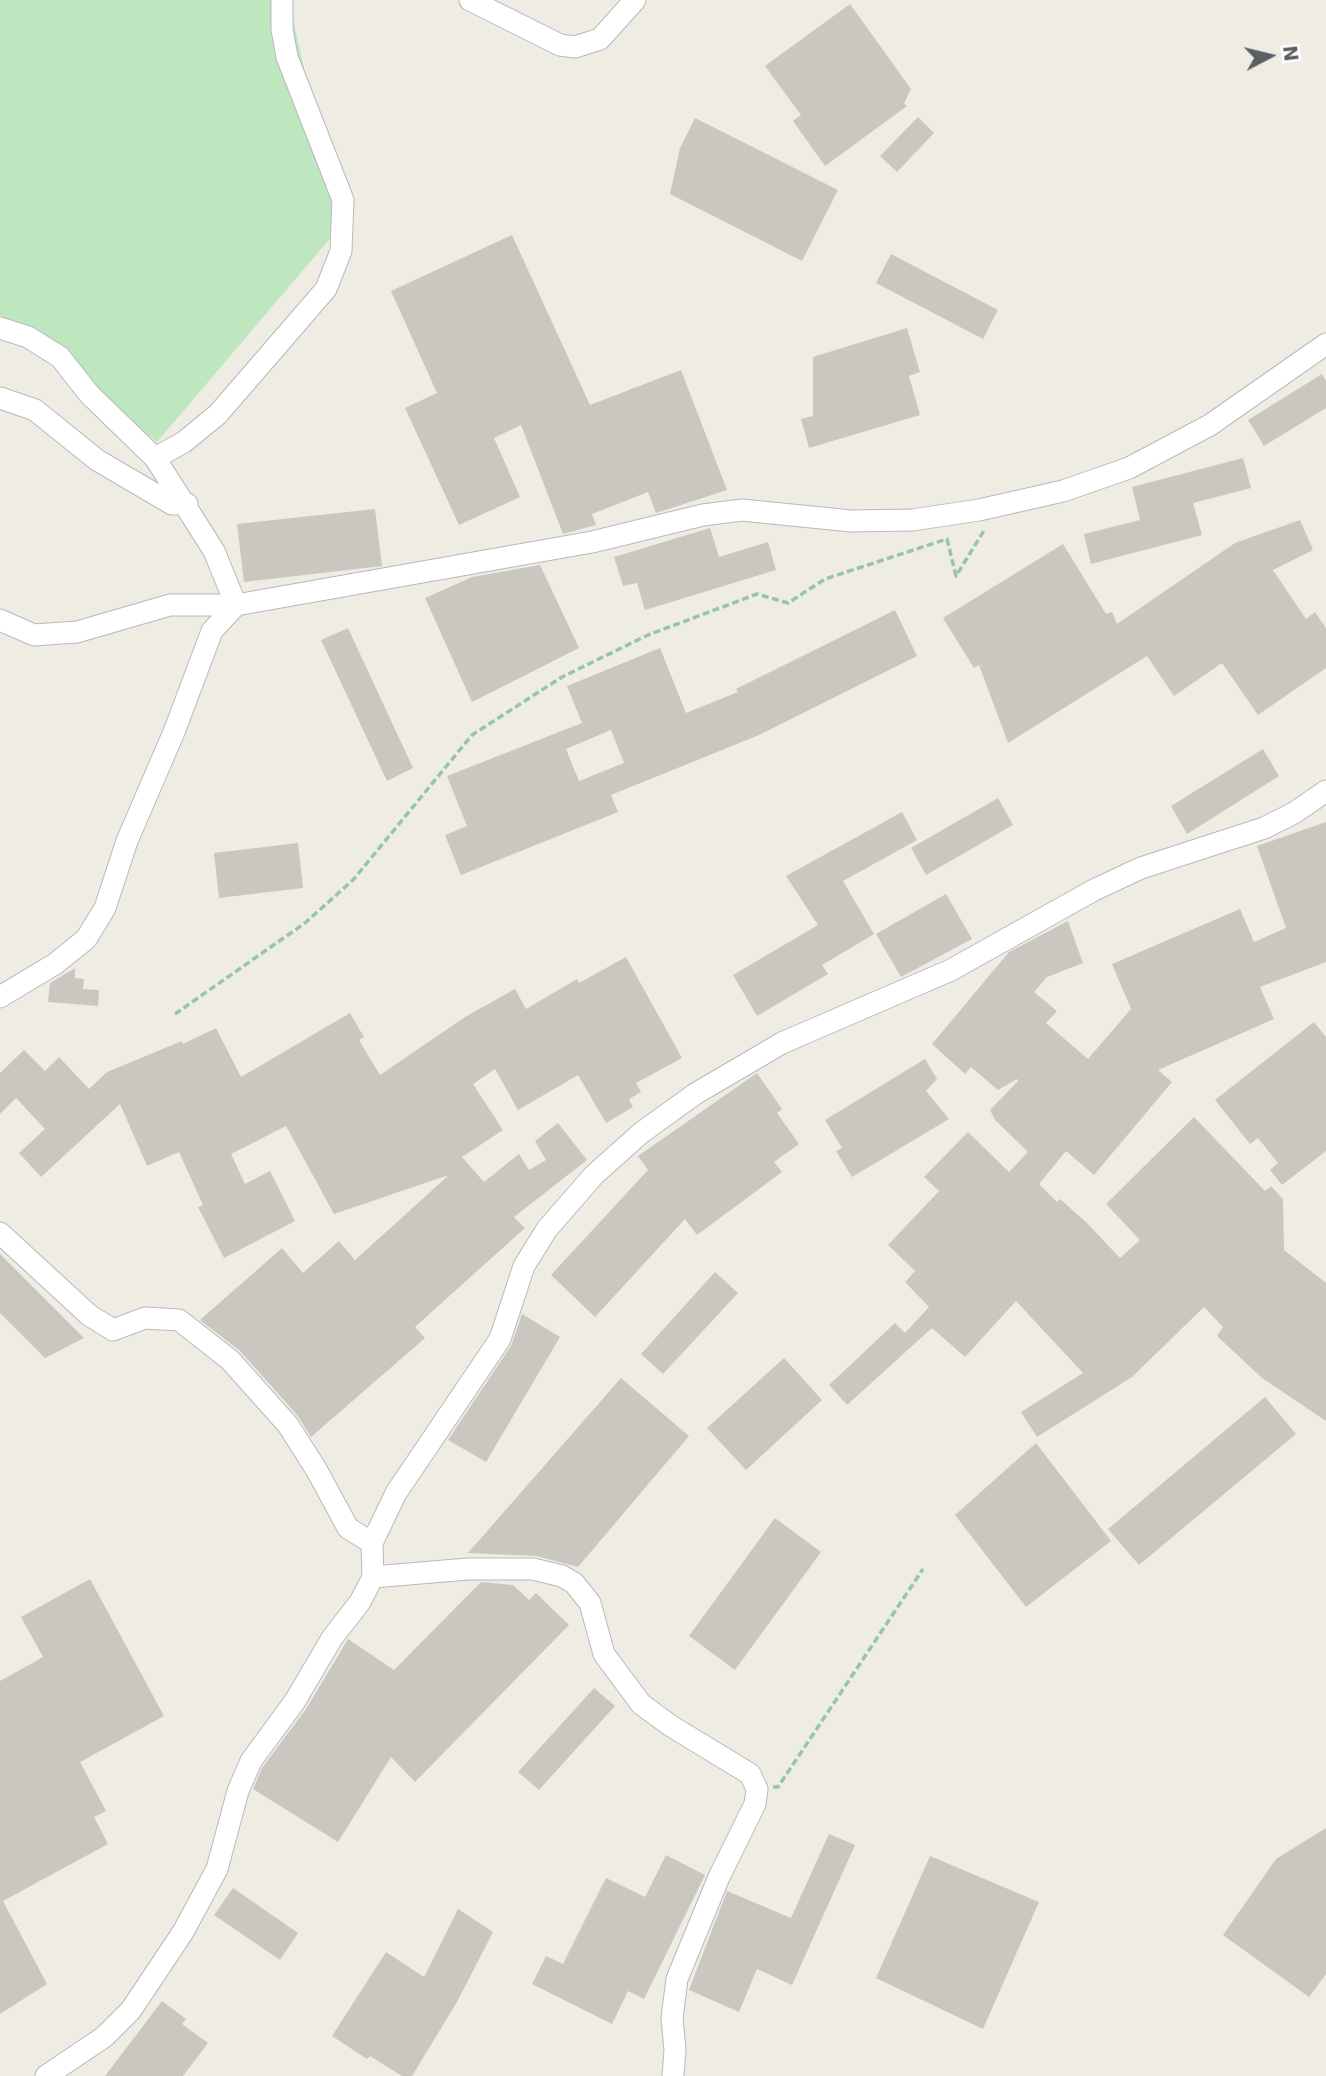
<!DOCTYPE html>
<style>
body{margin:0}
#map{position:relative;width:1326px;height:2076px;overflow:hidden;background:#efece3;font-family:"DejaVu Sans",sans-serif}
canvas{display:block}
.north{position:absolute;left:1235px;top:21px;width:70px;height:70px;-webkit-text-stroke:5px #fff;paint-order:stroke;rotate:83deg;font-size:19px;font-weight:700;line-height:28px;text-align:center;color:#5b6065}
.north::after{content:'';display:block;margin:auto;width:24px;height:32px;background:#5b6065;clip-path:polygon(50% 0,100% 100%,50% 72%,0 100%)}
</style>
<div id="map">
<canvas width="1326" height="2076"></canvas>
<div class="north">N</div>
</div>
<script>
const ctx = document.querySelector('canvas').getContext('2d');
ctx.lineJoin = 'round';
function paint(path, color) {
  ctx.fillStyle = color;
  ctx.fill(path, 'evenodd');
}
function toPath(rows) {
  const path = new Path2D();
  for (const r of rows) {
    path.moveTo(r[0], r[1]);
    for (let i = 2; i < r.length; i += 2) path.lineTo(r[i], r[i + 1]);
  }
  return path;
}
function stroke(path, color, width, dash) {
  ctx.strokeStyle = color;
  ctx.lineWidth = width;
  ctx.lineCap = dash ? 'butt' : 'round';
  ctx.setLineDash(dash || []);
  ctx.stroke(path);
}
paint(toPath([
 [0,0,289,0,339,228,157,442,0,315]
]), '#bfe7bf');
paint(toPath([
 [850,4,911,89,904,103,907,106,825,166,793,121,801,115,765,66],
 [918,117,934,133,897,172,880,156],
 [695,118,838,190,802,261,670,194,680,148],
 [512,235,590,405,681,370,727,490,656,513,648,492,592,514,596,525,563,534,521,425,494,438,520,497,459,525,405,408,437,393,391,291],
 [891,254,998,310,983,339,876,283],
 [907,328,920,372,909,376,920,415,809,448,801,419,813,416,813,357],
 [1322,374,1326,381,1326,408,1264,446,1248,420],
 [1243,458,1251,488,1193,503,1202,535,1091,564,1084,534,1140,520,1132,487],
 [375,509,382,566,244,582,237,524],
 [1300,520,1313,550,1273,570,1306,619,1315,612,1326,628,1326,668,1258,715,1222,663,1174,696,1147,656,1008,743,979,665,974,668,943,618,1063,544,1106,614,1112,612,1117,624,1235,543],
 [710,528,719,557,768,542,776,570,645,610,637,583,623,586,614,557],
 [540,565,579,648,472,702,425,598,472,577],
 [895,610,917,656,759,735,611,795,618,812,461,875,445,835,467,826,447,776,582,723,567,686,660,648,686,713,738,692,736,689],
 [611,730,624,763,579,781,566,749],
 [348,628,413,768,387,781,321,640],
 [1263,749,1279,776,1187,834,1171,806],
 [998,798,1013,825,926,875,911,848],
 [902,812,917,840,843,881,874,934,822,965,828,974,757,1016,733,975,818,925,786,876],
 [1326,822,1326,962,1260,987,1274,1019,1158,1070,1172,1082,1094,1175,1066,1151,1039,1184,1057,1202,1060,1199,1087,1223,1120,1258,1140,1240,1106,1204,1194,1117,1265,1191,1271,1186,1283,1199,1284,1250,1326,1283,1326,1421,1262,1378,1217,1336,1223,1327,1204,1307,1132,1377,1037,1437,1021,1412,1083,1373,1016,1301,965,1357,932,1328,847,1405,829,1385,895,1323,905,1333,929,1307,905,1282,915,1271,888,1245,939,1191,924,1177,968,1132,1009,1172,1028,1152,995,1120,990,1110,1018,1081,1017,1079,998,1090,971,1067,965,1074,932,1044,1009,952,1068,921,1083,963,1047,977,1034,992,1057,1011,1046,1023,1088,1059,1131,1009,1112,964,1240,909,1254,942,1286,928,1257,846],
 [298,843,303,888,219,898,214,853],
 [946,894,972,939,901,977,876,934],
 [626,957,682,1058,636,1083,641,1092,629,1099,633,1107,606,1123,578,1075,518,1110,495,1069,473,1084,503,1130,462,1157,484,1182,519,1154,529,1170,546,1160,535,1141,558,1123,587,1160,514,1217,525,1228,415,1327,425,1338,311,1437,298,1416,240,1351,200,1320,282,1248,303,1273,339,1241,355,1260,449,1175,334,1214,286,1126,231,1154,245,1184,270,1171,295,1221,224,1258,198,1207,203,1205,179,1152,147,1166,120,1104,41,1177,19,1153,45,1129,16,1098,0,1114,0,1073,24,1050,45,1071,59,1057,89,1089,107,1072,182,1041,183,1044,216,1028,241,1077,350,1013,364,1037,359,1040,380,1075,465,1017,515,989,526,1009,577,979,579,983],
 [75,968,75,978,84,979,83,989,99,990,98,1006,48,1002,50,983],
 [1314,1022,1326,1037,1326,1151,1282,1185,1270,1170,1278,1163,1258,1138,1250,1144,1215,1100],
 [925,1059,937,1079,926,1091,949,1119,852,1177,836,1151,842,1148,825,1120],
 [757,1073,782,1109,777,1113,799,1144,774,1162,782,1172,697,1235,685,1219,595,1317,551,1275,648,1170,638,1156],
 [0,1254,84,1338,45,1358,0,1313],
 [715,1272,738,1293,663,1374,641,1354],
 [522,1314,560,1337,486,1462,448,1440,511,1346],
 [784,1358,822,1400,746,1470,707,1428],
 [621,1378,689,1436,578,1567,536,1556,468,1553],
 [1265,1397,1296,1434,1139,1565,1108,1529],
 [1036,1443,1111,1541,1026,1607,955,1515],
 [775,1518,821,1552,735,1670,689,1636],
 [90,1579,164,1716,80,1762,106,1811,94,1817,108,1844,3,1901,47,1984,0,2014,0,1681,43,1657,21,1617],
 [481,1582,513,1585,529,1600,536,1593,569,1625,415,1782,391,1757,338,1842,253,1789,262,1768,306,1709,348,1639,394,1670],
 [594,1688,615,1706,539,1790,518,1772],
 [1326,1828,1326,1974,1309,1997,1223,1935,1276,1859],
 [829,1834,855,1845,792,1985,757,1969,739,2012,689,1990,727,1891,791,1918],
 [666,1855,705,1875,644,1999,628,1991,612,2024,532,1984,546,1956,563,1964,606,1878,645,1897],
 [930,1856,1039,1902,983,2029,876,1978],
 [233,1888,298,1933,280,1960,214,1915],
 [458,1909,493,1932,457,2002,412,2076,402,2076,370,2056,367,2059,332,2036,386,1952,424,1977],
 [162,2001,186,2019,182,2024,208,2043,183,2076,105,2076]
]), '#cac7c0');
const minor = toPath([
 [470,0,560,45,575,47,600,39,635,0],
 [0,328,28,337,60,357,89,394,155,458,214,551,236,605,170,605,77,632,34,635,0,620],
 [0,398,35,410,97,460,172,504,187,504],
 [155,458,184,442,218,414,326,289,341,251,343,200,287,57,282,29,282,0],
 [0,997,55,964,86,939,105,908,127,841,174,732,212,631,236,605,592,542,703,515,742,510,851,521,912,520,979,510,1063,491,1129,468,1210,425,1326,344],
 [0,1233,89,1315,113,1330,145,1318,179,1320,230,1360,288,1425,316,1469,348,1528,372,1543],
 [373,1577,468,1569,533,1569,562,1576,574,1583,590,1603,604,1654,641,1704,671,1726,750,1774,757,1789,755,1804,719,1877,677,1979,672,2018,675,2050,673,2076],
 [46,2076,104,2037,131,2010,183,1932,217,1869,238,1791,251,1761,295,1701,332,1638,360,1602,373,1577,372,1543,396,1493,500,1339,524,1266,547,1229,594,1175,641,1133,695,1094,782,1043,951,970,1094,890,1141,868,1264,828,1294,813,1326,791]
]);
stroke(minor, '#b6b9be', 23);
stroke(toPath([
 [175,1014,305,923,353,880,472,735,562,677,648,635,757,594,788,603,825,579,947,539,956,576,985,529],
 [773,1787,778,1787,923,1569]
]), '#96c6a3', 3.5, [7, 3.5]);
stroke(minor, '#fff', 21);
</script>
